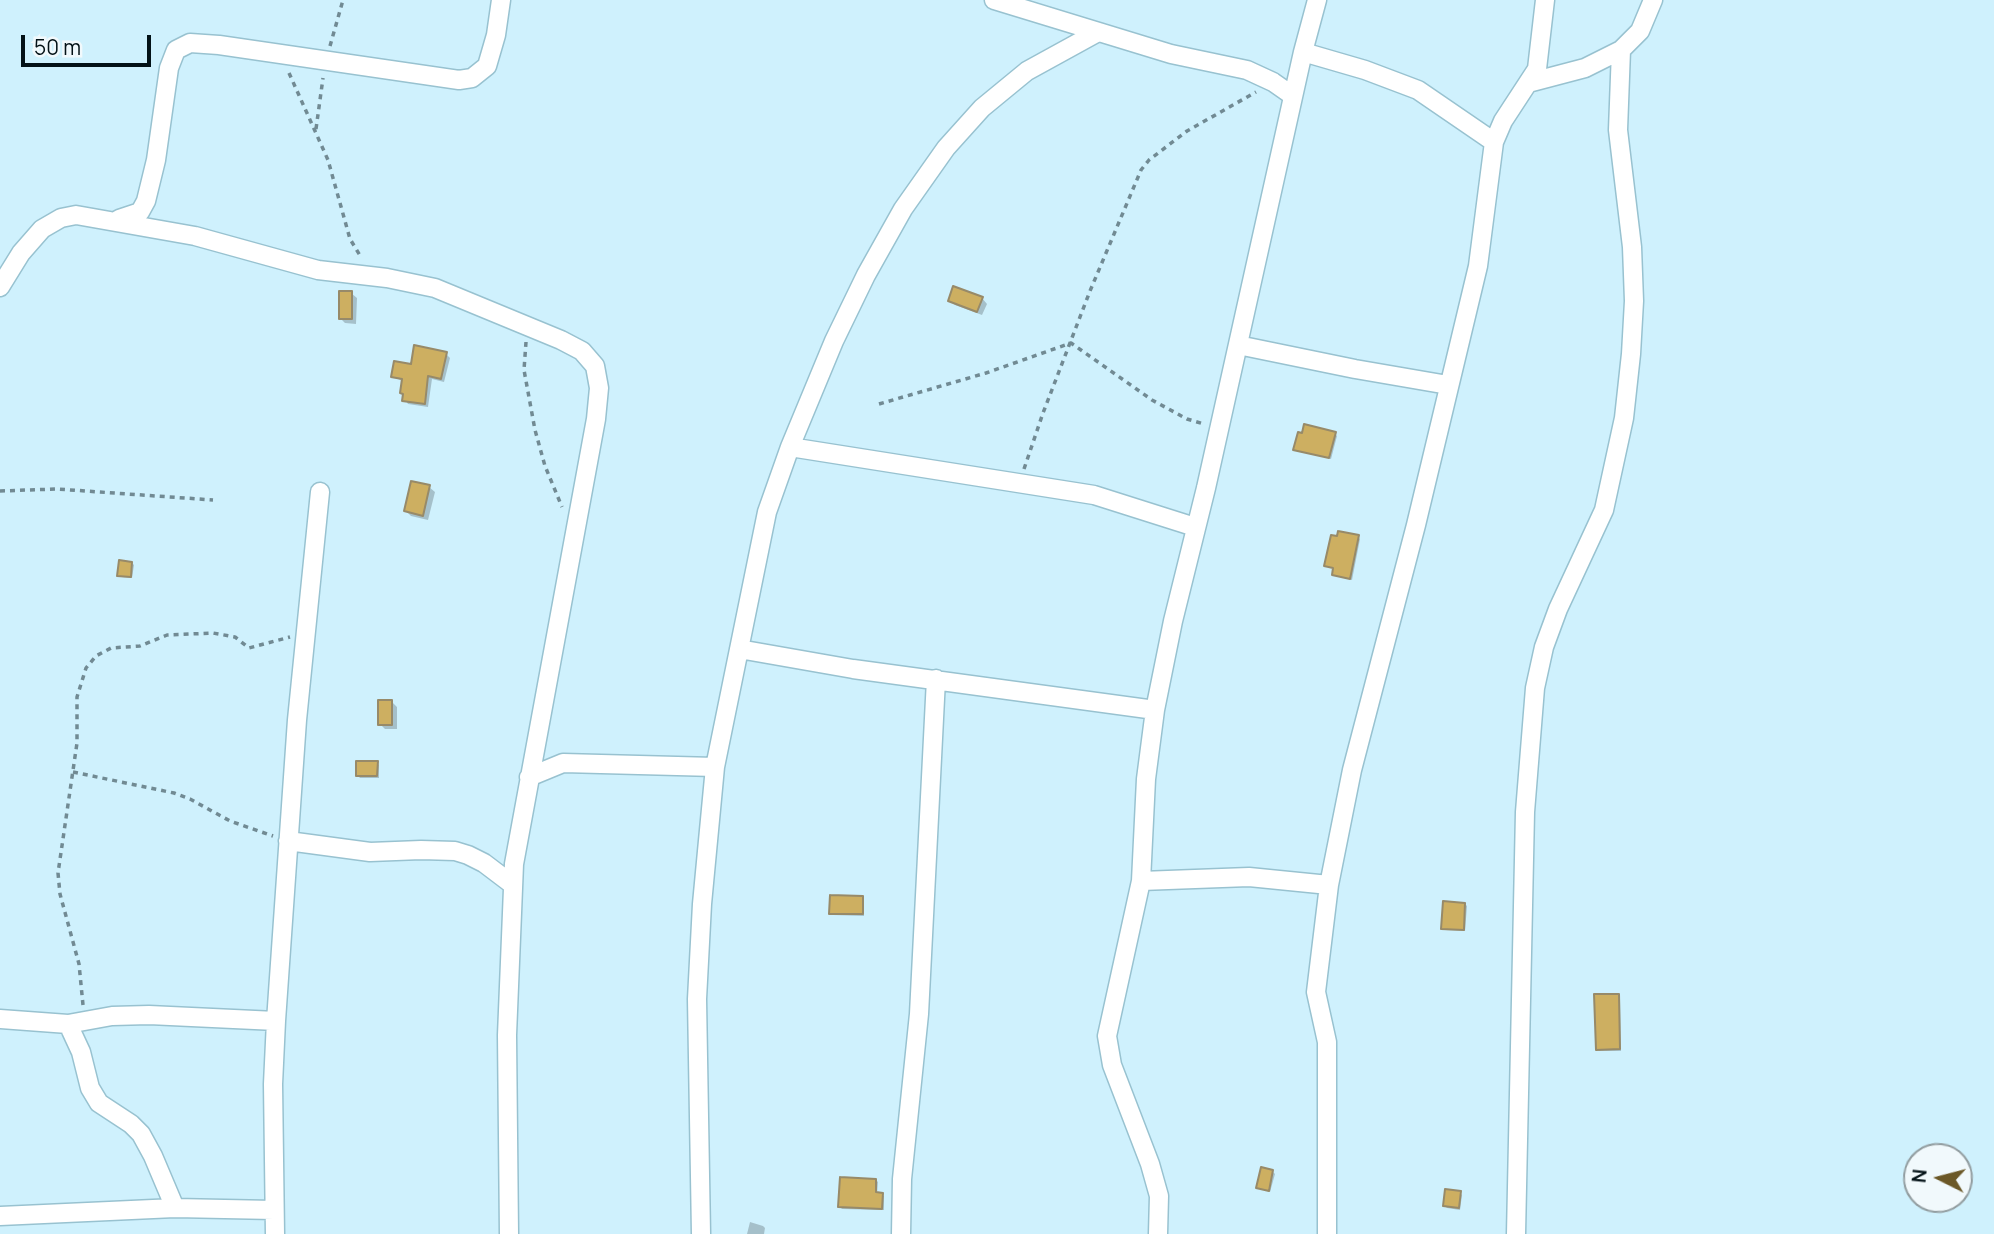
<!DOCTYPE html>
<style>
body{margin:0}
#map{position:relative;width:1994px;height:1234px;overflow:hidden;background:#cff1fd;font-family:Manrope,sans-serif}
canvas{display:block}
.north{position:absolute;left:1903px;top:1143px;width:70px;height:70px;box-sizing:border-box;background:#f1f9fc;border:2px solid #929da0;border-radius:50%;rotate:276deg;font-size:19px;font-weight:700;line-height:28px;text-align:center;color:#031217}
.north::after{content:'';display:block;margin:auto;width:24px;height:32px;background:#6b5827;clip-path:polygon(50% 0,100% 100%,50% 72%,0 100%)}
.scale{position:absolute;left:21px;top:35px;width:130px;height:32px;box-sizing:border-box;border:4px solid #031217;border-top:0;padding-left:9px;font-size:21px;line-height:24px;white-space:nowrap;color:#031217;-webkit-text-stroke:5px #f1f9fc;paint-order:stroke}
</style>
<div id="map">
<canvas width="1994" height="1234"></canvas>
<div class="north">N</div>
<div class="scale">50 m</div>
</div>
<script>
const ctx = document.querySelector('canvas').getContext('2d');
ctx.lineJoin = 'round';
function paint(path, color) {
  ctx.fillStyle = color;
  ctx.fill(path, 'evenodd');
}
function toPath(rows) {
  const path = new Path2D();
  for (const r of rows) {
    path.moveTo(r[0], r[1]);
    for (let i = 2; i < r.length; i += 2) path.lineTo(r[i], r[i + 1]);
  }
  return path;
}
function stroke(path, color, width, dash) {
  ctx.strokeStyle = color;
  ctx.lineWidth = width;
  ctx.lineCap = dash ? 'butt' : 'round';
  ctx.setLineDash(dash || []);
  ctx.stroke(path);
}
paint(toPath([
 [351,293,357,298,356,324,345,323,340,318],
 [982,298,987,304,982,315,955,305,950,300],
 [446,354,450,358,444,382,432,379,428,407,408,404,401,393,403,381,393,377,412,366],
 [1335,434,1337,436,1331,459,1295,449],
 [429,487,435,492,428,520,411,516,406,511],
 [1358,537,1360,539,1352,580,1336,576,1334,574,1335,569,1326,566],
 [132,563,134,565,132,578,121,577,119,575],
 [392,702,397,707,397,729,385,729,380,724],
 [377,763,379,765,379,778,360,778,358,776],
 [862,898,864,900,864,916,833,915,831,913],
 [1465,904,1467,906,1465,931,1445,930,1443,928],
 [1618,995,1620,997,1621,1051,1599,1051,1597,1049],
 [1273,1172,1275,1174,1270,1192,1260,1189,1258,1187],
 [876,1180,878,1182,877,1194,884,1196,884,1210,842,1209,840,1207],
 [1460,1193,1462,1195,1460,1210,1447,1208,1445,1206],
 [750,1222,763,1226,765,1228,764,1234,747,1234]
]), '#0003');
const building = toPath([
 [953,286,983,297,977,312,948,301,953,286],
 [339,291,352,291,352,319,339,319,339,291],
 [414,345,447,352,441,379,428,376,425,404,402,401,403,394,400,393,402,379,391,377,394,361,411,364,414,345],
 [1304,424,1336,432,1329,458,1293,450,1298,432,1302,433,1304,424],
 [411,481,430,485,423,516,404,511,411,481],
 [1338,531,1359,535,1350,579,1332,575,1333,568,1324,566,1331,535,1337,536,1338,531],
 [119,560,132,562,131,577,117,576,119,560],
 [378,700,392,700,392,725,378,725,378,700],
 [356,761,378,761,377,776,356,776,356,761],
 [830,895,863,896,863,914,829,914,830,895],
 [1443,901,1465,903,1464,930,1441,929,1443,901],
 [1594,994,1619,994,1620,1049,1596,1050,1594,994],
 [1261,1167,1273,1170,1269,1191,1256,1188,1261,1167],
 [840,1177,876,1179,876,1192,883,1193,882,1209,838,1207,840,1177],
 [1445,1189,1461,1191,1459,1208,1443,1206,1445,1189]
]);
paint(building, '#cdaf61');
stroke(building, '#978a69', 2);
const minor = toPath([
 [994,0,1171,54,1247,70,1273,82,1293,96],
 [1303,52,1365,70,1418,90,1494,142],
 [1528,83,1585,68,1621,50,1640,31,1653,0],
 [119,219,140,212,146,201,156,160,169,68,176,50,190,43,219,45,459,80,472,78,487,66,496,35,501,0],
 [0,287,21,253,42,229,61,218,76,215,195,236,318,270,387,278,435,288,561,340,582,351,595,366,599,388,596,419,514,864,507,1035,509,1234],
 [1238,345,1355,369,1448,385],
 [790,447,1094,495,1195,527],
 [739,649,853,669,1155,710],
 [529,777,563,763,715,767],
 [288,841,370,852,421,850,455,851,468,855,484,863,513,885],
 [1141,881,1249,877,1329,885],
 [0,1019,68,1024,112,1016,149,1015,276,1021],
 [68,1024,81,1052,90,1088,99,1103,131,1124,141,1134,153,1156,175,1208],
 [0,1216,175,1208,274,1210],
 [275,1234,273,1084,276,1021,297,720,320,492],
 [701,1234,697,999,702,904,715,767,767,512,790,447,834,341,866,275,903,209,946,148,982,108,1027,71,1098,32],
 [901,1234,902,1179,919,1014,936,679],
 [1158,1234,1159,1196,1150,1164,1112,1065,1107,1036,1141,881,1146,779,1155,710,1173,621,1206,488,1303,52,1317,0],
 [1327,1234,1327,1042,1316,992,1329,885,1352,770,1416,525,1478,266,1494,142,1503,121,1537,69,1545,0],
 [1516,1234,1525,812,1535,688,1544,647,1558,609,1604,510,1624,418,1631,354,1634,301,1632,247,1618,130,1621,50]
]);
stroke(minor, '#98c2d0', 21);
stroke(toPath([
 [330,46,343,0],
 [289,73,328,160,350,239,361,257],
 [316,129,323,78],
 [526,342,524,370,535,430,545,466,562,507],
 [879,404,986,373,1071,343,1152,400,1187,419,1204,424],
 [1024,469,1043,413,1090,291,1141,170,1149,160,1187,131,1256,92],
 [0,491,57,489,213,500],
 [73,772,174,793,190,799,230,821,273,836],
 [83,1005,79,964,60,894,58,873,77,743,77,697,86,668,96,656,111,648,140,646,167,635,213,633,235,637,249,648,290,637]
]), '#718a93', 3.5, [5, 5]);
stroke(minor, '#fff', 18);
</script>
